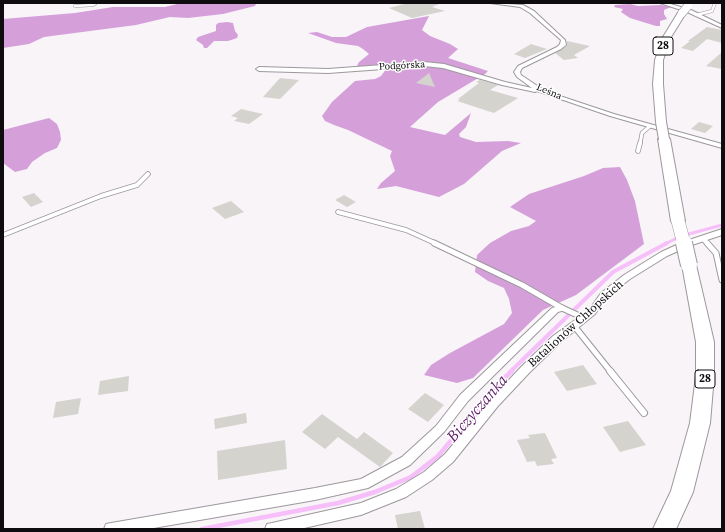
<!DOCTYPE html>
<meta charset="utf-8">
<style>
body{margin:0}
#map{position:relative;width:725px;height:532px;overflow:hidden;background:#f8f4f8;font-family:"Source Serif 4",serif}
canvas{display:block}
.frame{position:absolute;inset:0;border:4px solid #0e0c0e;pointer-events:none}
</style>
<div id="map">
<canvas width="725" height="532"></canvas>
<div class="frame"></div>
</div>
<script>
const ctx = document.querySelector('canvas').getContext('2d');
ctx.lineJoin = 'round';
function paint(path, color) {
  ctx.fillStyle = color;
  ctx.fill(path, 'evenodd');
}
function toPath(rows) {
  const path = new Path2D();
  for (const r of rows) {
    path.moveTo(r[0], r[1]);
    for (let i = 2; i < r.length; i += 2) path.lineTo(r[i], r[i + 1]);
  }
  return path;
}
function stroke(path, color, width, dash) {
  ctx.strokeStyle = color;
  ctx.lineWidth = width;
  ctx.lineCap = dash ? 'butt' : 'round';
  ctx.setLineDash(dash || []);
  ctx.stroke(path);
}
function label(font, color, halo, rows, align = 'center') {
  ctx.font = font + ' "Source Serif 4",serif';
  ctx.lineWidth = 3;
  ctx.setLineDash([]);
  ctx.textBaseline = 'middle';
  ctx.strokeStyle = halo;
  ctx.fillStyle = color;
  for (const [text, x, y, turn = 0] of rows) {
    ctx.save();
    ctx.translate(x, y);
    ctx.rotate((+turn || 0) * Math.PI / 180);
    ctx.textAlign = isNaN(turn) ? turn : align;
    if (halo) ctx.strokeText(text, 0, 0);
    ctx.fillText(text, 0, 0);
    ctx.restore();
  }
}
paint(toPath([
 [181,3,256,4,255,6,223,14,188,18,170,17,136,25,44,37,29,44,3,48,3,19,75,13,113,7,165,7],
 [630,4,638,6,661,5,671,7,664,10,664,14,667,19,660,21,660,26,656,26,630,18,621,12,623,9,614,7,615,5],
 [429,16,422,30,430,36,450,44,458,49,448,58,488,71,485,74,438,102,410,127,445,135,471,113,466,127,459,134,460,137,476,142,508,141,521,143,502,151,464,184,439,197,396,186,377,189,381,183,395,171,390,156,392,151,348,130,334,125,325,121,322,116,332,102,355,81,375,79,381,76,387,68,357,66,359,62,369,54,363,49,358,46,336,43,308,33,317,32,332,37,346,37,367,27],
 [227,22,233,23,235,31,238,35,237,38,228,41,214,41,207,48,204,48,203,45,196,40,198,37,216,31,216,25,218,23],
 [49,118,57,124,60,132,61,140,57,148,45,153,32,162,27,169,15,172,3,163,3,130],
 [620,167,627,180,635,201,644,244,576,295,543,310,473,378,457,383,424,375,431,365,450,353,504,324,512,313,509,299,504,288,488,281,475,272,477,255,490,243,511,231,529,226,536,221,510,207,529,194,584,176,603,168]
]), '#d5a0da');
stroke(toPath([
 [685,235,722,225],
 [665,244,679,237]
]), '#f6bffa', 3);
stroke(toPath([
 [510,372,613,272,667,243]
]), '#f6bffa', 4);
stroke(toPath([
 [202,529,338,503,375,492,411,477,438,456,501,381,512,371]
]), '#f6bffa', 4.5);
paint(toPath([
 [408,3,439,3,439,4,432,7,445,11,412,18,389,8],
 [707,27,722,30,722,43,707,39,693,51,681,48,690,41,688,41],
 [567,41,590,46,574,55,578,58,564,60,555,53,567,46],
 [531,44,547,49,525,58,514,54],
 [722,52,722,69,706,66],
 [429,73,435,87,416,83],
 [280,78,299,80,280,99,263,97],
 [480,80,498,85,490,90,518,98,494,113,457,101,460,100,458,99,479,83,476,82],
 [241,109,263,114,249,124,234,121,238,118,231,116],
 [699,122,713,126,705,133,691,129],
 [34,193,43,202,31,207,22,197],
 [344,195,356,202,347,207,335,200],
 [231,201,244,212,225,219,212,208],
 [583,365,597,384,567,391,554,372],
 [129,376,128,391,98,395,100,381],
 [425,393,444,405,428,422,408,409],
 [81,398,78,414,53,418,56,402],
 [246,413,247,423,215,429,214,419],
 [322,414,357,439,364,432,393,453,380,467,338,437,325,449,302,432],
 [628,421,646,445,620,452,603,427],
 [545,433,557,458,551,459,554,464,537,466,535,461,527,462,517,440,530,438,528,435],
 [285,440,287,469,218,480,217,451],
 [420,511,425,529,398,529,395,515]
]), '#d4d3ce');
const laneFar4 = toPath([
 [75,6,93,5,96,3],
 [696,15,712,11,715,3]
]);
const laneFar3 = toPath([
 [640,144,642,133,650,126]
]);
const laneFar2 = toPath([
 [638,151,640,143],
 [338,212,406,230,437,244],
 [3,235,101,196,137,185,148,174],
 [702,238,708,244]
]);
const laneFar1 = toPath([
 [434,243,522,285,562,308,584,318],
 [707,243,716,253,722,280],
 [575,327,611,372]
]);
const lane = toPath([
 [610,371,644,413]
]);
const street = toPath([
 [490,3,523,5,534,11,565,40,566,45,561,49,522,68,520,72,521,75,545,91,614,114,722,144,722,148,610,116,537,91,535,92,502,85,443,68,424,66,328,73,259,71,256,69,259,67,328,69,424,62,444,64,505,82,532,88,517,77,514,72,518,66,557,47,560,44,561,40,530,13,520,7,490,3],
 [660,3,667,3,691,10,722,25,722,28,687,12,660,3],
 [722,229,722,235,689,246,667,256,630,279,607,297,595,314,561,342,530,372,498,406,453,462,432,480,406,497,361,515,300,529,265,529,267,524,272,523,361,503,396,489,424,472,445,454,490,400,522,366,553,336,589,310,601,293,624,275,661,252,683,242,722,229],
 [562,305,567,308,565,310,558,312,468,401,444,432,410,465,368,488,315,500,148,529,104,529,106,524,111,523,315,488,361,479,402,457,436,426,460,395,552,308,562,305]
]);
const primary = toPath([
 [679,11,685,11,686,13,671,37,663,60,663,84,666,122,661,125,656,122,653,84,655,60,663,37,679,11],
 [664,136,670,139,685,221,683,224,678,225,673,224,671,221,658,139,664,136],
 [689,260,694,262,696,265,714,342,714,376,710,423,693,492,676,529,653,529,671,491,690,423,696,376,696,342,682,265,684,262,689,260]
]);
stroke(laneFar4, '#9c989d', 3.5);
stroke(laneFar3, '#9c989d', 4.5);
stroke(laneFar2, '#9c989d', 5.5);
stroke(laneFar1, '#9c989d', 7);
stroke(lane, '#9c989d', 8);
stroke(street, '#9c989d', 2);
stroke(primary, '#9c989d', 2);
stroke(laneFar4, '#fff', 2.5);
stroke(laneFar3, '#fff', 3);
stroke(laneFar2, '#fff', 4);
stroke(laneFar1, '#fff', 5);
stroke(lane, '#fff', 6);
paint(street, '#fff');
paint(primary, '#fff');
const primaryBridgeFar3 = toPath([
 [682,13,688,6]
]);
const primaryBridgeFar2 = toPath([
 [661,122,664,139]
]);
const primaryBridgeFar1 = toPath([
 [678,221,684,244]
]);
const primaryBridge = toPath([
 [684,243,689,265]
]);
stroke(primaryBridgeFar3, '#9c989d', 9, []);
stroke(primaryBridgeFar2, '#9c989d', 12, []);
stroke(primaryBridgeFar1, '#9c989d', 14, []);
stroke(primaryBridge, '#9c989d', 18, []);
stroke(primaryBridgeFar3, '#fff', 8);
stroke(primaryBridgeFar2, '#fff', 10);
stroke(primaryBridgeFar1, '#fff', 13);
stroke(primaryBridge, '#fff', 16);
label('10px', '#0e0c0e', '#fff', [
 ["Podgórska",402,66,-3],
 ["Leśna",549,92,23]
]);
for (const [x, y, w] of [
 [663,46,20],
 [705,379,20]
]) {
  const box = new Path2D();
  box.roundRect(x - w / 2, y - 9, w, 18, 3);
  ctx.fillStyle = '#fff';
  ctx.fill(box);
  stroke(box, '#0e0c0e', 1);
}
label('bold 11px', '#0e0c0e', null, [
 ["28",663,46],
 ["28",705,379]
]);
label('12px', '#0e0c0e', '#fff', [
 ["Batalionów Chłopskich",576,324,-42]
]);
label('italic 16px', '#63256a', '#fff', [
 ["Biczyczanka",478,409,-49]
]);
</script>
